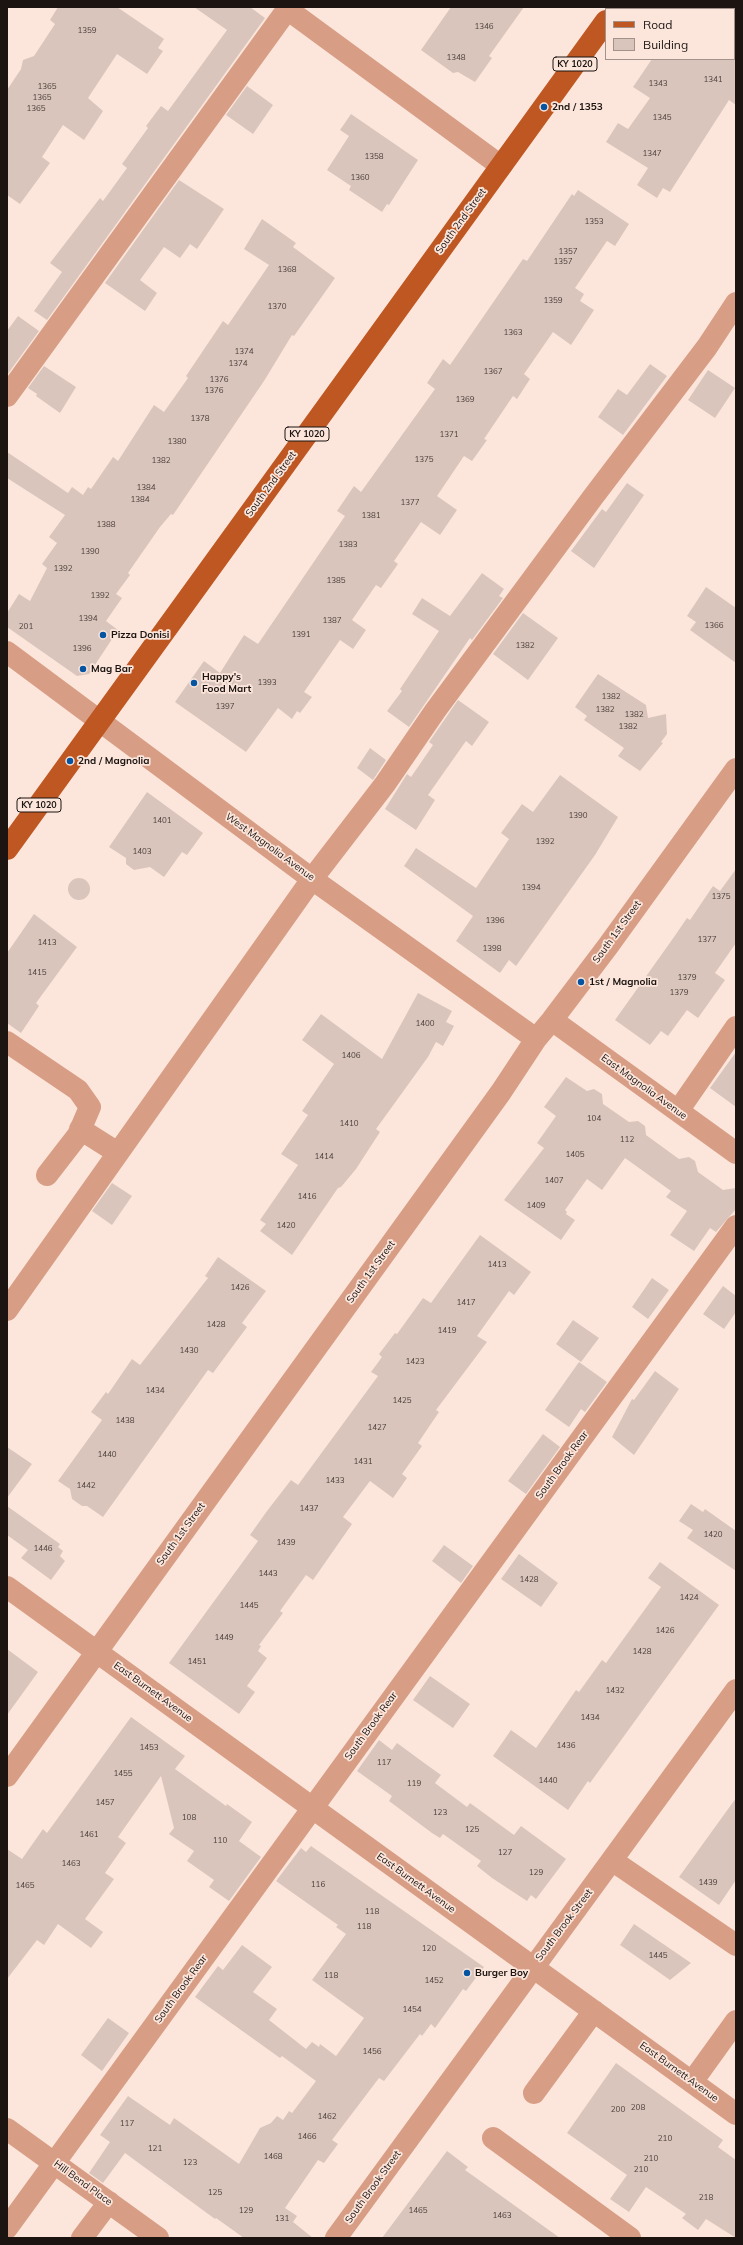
<!DOCTYPE html>
<style>
body{margin:0}
#map{position:relative;width:743px;height:2245px;overflow:hidden;background:#fce6dc;font-family:Mulish,sans-serif}
canvas{display:block}
.frame{position:absolute;inset:0;border:8px solid #1b1410;pointer-events:none}
.legend{position:absolute;left:605px;top:8px;width:130px;height:52px;box-sizing:border-box;background:#fce6dc;border:1px solid #a2928a;margin:0;padding:5px 7px;list-style:none;font-size:12px;color:#1b1410}
.legend li{display:flex;align-items:center;gap:8px;height:20px}
.legend b{width:20px;border:1px solid #a2928a}
</style>
<div id="map">
<canvas width="743" height="2245"></canvas>
<div class="frame"></div>
<ul class="legend">
<li><b style="height:5px;background:#be5721"></b>Road</li>
<li><b style="height:11px;background:#dac5bc"></b>Building</li>
</ul>
</div>
<script>
const ctx = document.querySelector('canvas').getContext('2d');
ctx.lineJoin = 'round';
function paint(path, color) {
  ctx.fillStyle = color;
  ctx.fill(path, 'evenodd');
}
function toPath(rows) {
  const path = new Path2D();
  for (const r of rows) {
    if (r.length === 3) {
      path.moveTo(r[0] + r[2], r[1]);
      path.arc(r[0], r[1], r[2], 0, 2 * Math.PI);
      continue;
    }
    path.moveTo(r[0], r[1]);
    for (let i = 2; i < r.length; i += 2) path.lineTo(r[i], r[i + 1]);
  }
  return path;
}
function stroke(path, color, width, dash) {
  ctx.strokeStyle = color;
  ctx.lineWidth = width;
  ctx.lineCap = dash ? 'butt' : 'round';
  ctx.setLineDash(dash || []);
  ctx.stroke(path);
}
function label(font, color, halo, rows, align = 'center') {
  ctx.font = font + ' Mulish,sans-serif';
  ctx.lineWidth = 3.5;
  ctx.setLineDash([]);
  ctx.textBaseline = 'middle';
  ctx.strokeStyle = halo;
  ctx.fillStyle = color;
  for (const [text, x, y, turn = 0] of rows) {
    ctx.save();
    ctx.translate(x, y);
    ctx.rotate((+turn || 0) * Math.PI / 180);
    ctx.textAlign = isNaN(turn) ? turn : align;
    if (halo) ctx.strokeText(text, 0, 0);
    ctx.fillText(text, 0, 0);
    ctx.restore();
  }
}
paint(toPath([
 [58,7,117,7,164,39,158,48,163,51,147,74,117,54,88,98,103,111,84,140,63,125,42,157,50,163,20,204,7,195,7,90,21,69,23,60,34,56,55,24,50,20],
 [194,7,250,7,265,18,47,320,34,311,62,272,50,263,100,198,103,201,127,168,122,164,148,128,146,126,161,106,168,111,227,30],
 [451,7,524,7,489,56,492,58,475,82,458,72,453,73,421,50],
 [652,59,736,59,736,105,729,100,670,192,663,188,657,198,637,185,648,168,606,142,618,123,628,129,650,98,633,87],
 [247,86,273,105,253,134,226,115],
 [351,114,418,160,389,205,387,204,382,212,349,190,351,186,327,170,349,136,340,130],
 [179,180,224,209,197,249,190,244,180,258,164,247,140,280,157,293,145,311,105,283],
 [578,190,629,224,615,246,607,241,575,288,584,294,580,301,594,310,571,345,553,332,524,374,530,379,517,399,513,396,484,439,487,440,472,461,464,456,437,496,457,510,440,535,421,522,394,561,398,564,381,588,376,585,352,620,366,630,353,649,340,640,304,692,312,697,300,713,297,711,292,719,278,708,246,752,175,702,204,661,220,673,244,635,258,644,345,516,337,511,354,486,361,492,435,389,427,383,443,359,450,365,523,259,527,261,572,194,574,196],
 [262,219,296,243,293,247,335,278,294,336,292,335,264,381,173,515,171,514,160,527,128,573,130,575,116,594,122,598,106,621,118,630,89,674,77,676,7,627,7,613,19,594,30,601,47,568,42,564,57,543,49,537,65,515,7,478,7,452,68,493,72,487,83,495,88,487,91,489,113,457,118,461,154,405,164,412,188,378,186,376,223,321,228,325,269,265,244,249],
 [18,316,39,331,7,375,7,331],
 [650,364,667,376,623,435,598,417,618,389,627,395],
 [44,366,76,387,60,413,36,396,37,394,28,388],
 [708,370,735,388,715,418,688,400],
 [627,483,644,495,594,568,571,551,602,509,606,512],
 [482,573,504,589,499,596,503,598,472,640,470,638,409,727,387,711,402,691,400,689,439,631,412,614,422,598,450,616],
 [706,587,736,608,736,663,690,630,696,622,687,616],
 [523,613,558,638,528,680,493,654],
 [598,674,646,705,648,718,666,714,667,734,661,742,663,743,640,771,618,756,624,748,584,720,587,716,575,707],
 [458,700,489,722,472,746,466,741,428,795,435,800,416,830,385,809,407,774,411,777,433,745,429,742],
 [370,748,386,760,373,780,357,768],
 [560,775,618,817,595,855,516,966,509,960,500,973,456,941,473,916,404,866,416,848,476,888,509,839,501,833,522,804,533,812],
 [147,792,203,833,187,855,182,852,164,877,150,867,134,870,126,864,126,858,109,847],
 [736,869,736,943,715,973,725,980,698,1018,687,1010,668,1036,661,1031,650,1045,615,1020,674,937,687,918,690,920,713,886,720,891],
 [79,889,11],
 [34,914,77,947,36,1003,39,1006,21,1033,7,1023,7,953],
 [418,993,452,1011,446,1022,454,1026,443,1046,436,1042,428,1057,376,1129,380,1132,356,1169,341,1187,338,1188,292,1255,260,1231,266,1224,260,1220,298,1165,281,1154,308,1115,302,1111,334,1064,302,1040,321,1014,382,1059],
 [736,1052,736,1107,710,1088],
 [566,1077,587,1091,594,1089,602,1094,603,1104,629,1122,638,1121,645,1126,646,1135,679,1159,689,1157,695,1161,698,1172,723,1190,736,1188,736,1209,716,1232,710,1228,694,1251,670,1235,687,1211,666,1197,671,1191,625,1158,602,1190,587,1179,565,1210,567,1212,566,1214,575,1220,561,1240,504,1200,544,1148,537,1143,556,1116,544,1107],
 [112,1183,132,1196,112,1225,92,1211],
 [480,1235,531,1272,514,1295,509,1291,477,1336,487,1342,436,1410,439,1412,418,1443,422,1446,402,1474,407,1478,393,1498,370,1481,343,1517,352,1524,313,1580,306,1575,280,1611,283,1613,259,1645,261,1646,258,1651,267,1658,247,1686,255,1692,239,1714,169,1663,258,1541,250,1535,267,1511,291,1480,298,1485,378,1376,371,1372,382,1357,379,1354,395,1333,397,1334,423,1298,431,1303],
 [218,1257,266,1291,242,1323,247,1327,213,1373,208,1370,103,1517,87,1506,82,1506,72,1499,70,1489,58,1481,102,1420,91,1412,106,1392,108,1394,132,1359,140,1365,208,1278,205,1276],
 [652,1278,669,1290,648,1319,632,1307],
 [723,1286,736,1296,736,1312,724,1329,703,1314],
 [573,1320,599,1338,581,1362,556,1344],
 [579,1362,607,1382,585,1412,581,1409,569,1427,545,1410],
 [655,1371,679,1389,634,1455,612,1437,632,1399,634,1400],
 [543,1434,560,1447,526,1494,508,1481],
 [7,1447,32,1464,7,1498],
 [691,1504,703,1512,705,1509,736,1531,736,1571,687,1538,693,1530,679,1521],
 [7,1506,60,1544,58,1547,63,1551,60,1556,65,1561,51,1580,21,1558,28,1550,7,1535],
 [444,1545,473,1566,461,1583,432,1561],
 [519,1554,558,1583,541,1607,501,1579],
 [660,1562,719,1605,590,1783,588,1781,568,1810,493,1756,511,1730,536,1748,576,1690,579,1692,602,1660,606,1663,661,1587,648,1578],
 [7,1649,38,1672,7,1715],
 [430,1676,470,1704,453,1728,413,1700],
 [131,1717,185,1756,175,1769,226,1806,227,1804,252,1822,239,1841,261,1857,229,1901,209,1887,214,1880,187,1861,194,1851,169,1834,174,1828,161,1776,118,1837,126,1843,105,1873,114,1879,85,1919,103,1932,91,1948,58,1924,44,1945,37,1940,7,1979,7,1849,22,1859,43,1829,47,1833],
 [379,1740,392,1750,397,1743,427,1765,441,1775,435,1783,467,1807,470,1803,514,1835,521,1826,566,1859,536,1899,531,1895,527,1901,492,1878,477,1866,481,1861,443,1834,440,1838,432,1833,389,1801,392,1796,357,1771],
 [736,1798,736,1880,719,1905,679,1877],
 [311,1846,484,1967,466,1991,463,1989,435,2028,431,2024,422,2036,420,2034,384,2081,379,2078,332,2140,338,2144,324,2163,318,2160,285,2208,297,2216,293,2222,313,2238,244,2238,216,2218,215,2219,125,2153,103,2183,89,2173,110,2142,100,2135,128,2096,170,2125,174,2118,239,2164,260,2128,271,2123,277,2116,283,2120,289,2111,292,2113,316,2081,282,2056,280,2058,195,1997,218,1966,223,1970,242,1945,272,1967,253,1992,277,2009,269,2020,306,2049,312,2042,319,2047,320,2044,336,2056,364,2018,312,1980,346,1934,336,1927,338,1925,276,1881,301,1848,306,1852],
 [634,1924,691,1963,670,1980,620,1945],
 [108,2018,129,2033,102,2071,81,2055],
 [616,2063,723,2140,718,2147,736,2160,736,2238,706,2219,698,2230,682,2218,686,2214,646,2187,629,2212,610,2199,627,2175,567,2133],
 [447,2151,468,2167,465,2170,560,2238,382,2238]
]), '#dac5bc');
stroke(toPath([
 [287,9,501,166],
 [7,396,289,7],
 [7,652,312,879,536,1039],
 [552,1020,736,1153],
 [7,1042,78,1090,90,1107,78,1135,47,1175],
 [678,1111,736,1027],
 [80,1129,118,1153],
 [7,1310,312,879,385,784,435,711,593,497,707,347,736,303],
 [7,1587,736,2114],
 [7,1776,501,1092,536,1039,552,1020,608,946,736,769],
 [613,1861,736,1945],
 [692,2082,736,2021],
 [534,2093,594,2011],
 [7,2129,158,2238],
 [493,2138,630,2238],
 [7,2228,736,1226],
 [82,2238,109,2202],
 [336,2238,736,1690]
]), '#d89e85', 22);
stroke(toPath([
 [7,849,606,21]
]), '#be5721', 22);
for (const [x, y, r, color] of [
 [544,107,4,"#0454a2"],
 [103,635,4,"#0454a2"],
 [83,669,4,"#0454a2"],
 [194,683,4,"#0454a2"],
 [70,761,4,"#0454a2"],
 [581,982,4,"#0454a2"],
 [467,1973,4,"#0454a2"]
]) {
  const dot = new Path2D();
  dot.arc(x, y, r, 0, 2 * Math.PI);
  ctx.fillStyle = color;
  ctx.fill(dot);
  stroke(dot, '#fce6dc', 1.5);
}
label('8px', '#4b403b', null, [
 ["1346",484,27],
 ["1359",87,31],
 ["1348",456,58],
 ["1341",713,80],
 ["1343",658,84],
 ["1365",47,87],
 ["1365",42,98],
 ["1365",36,109],
 ["1345",662,118],
 ["1347",652,154],
 ["1358",374,157],
 ["1360",360,178],
 ["1353",594,222],
 ["1357",568,252],
 ["1357",563,262],
 ["1368",287,270],
 ["1359",553,301],
 ["1370",277,307],
 ["1363",513,333],
 ["1374",244,352],
 ["1374",238,364],
 ["1367",493,372],
 ["1376",219,380],
 ["1376",214,391],
 ["1369",465,400],
 ["1378",200,419],
 ["1371",449,435],
 ["1380",177,442],
 ["1375",424,460],
 ["1382",161,461],
 ["1384",146,488],
 ["1384",140,500],
 ["1377",410,503],
 ["1381",371,516],
 ["1388",106,525],
 ["1383",348,545],
 ["1390",90,552],
 ["1392",63,569],
 ["1385",336,581],
 ["1392",100,596],
 ["1394",88,619],
 ["1387",332,621],
 ["1366",714,626],
 ["201",26,627],
 ["1391",301,635],
 ["1382",525,646],
 ["1396",82,649],
 ["1393",267,683],
 ["1382",611,697],
 ["1397",225,707],
 ["1382",605,710],
 ["1382",634,715],
 ["1382",628,727],
 ["1390",578,816],
 ["1401",162,821],
 ["1392",545,842],
 ["1403",142,852],
 ["1394",531,888],
 ["1375",721,897],
 ["1396",495,921],
 ["1377",707,940],
 ["1413",47,943],
 ["1398",492,949],
 ["1415",37,973],
 ["1379",687,978],
 ["1379",679,993],
 ["1400",425,1024],
 ["1406",351,1056],
 ["104",594,1119],
 ["1410",349,1124],
 ["112",627,1140],
 ["1405",575,1155],
 ["1414",324,1157],
 ["1407",554,1181],
 ["1416",307,1197],
 ["1409",536,1206],
 ["1420",286,1226],
 ["1413",497,1265],
 ["1426",240,1288],
 ["1417",466,1303],
 ["1428",216,1325],
 ["1419",447,1331],
 ["1430",189,1351],
 ["1423",415,1362],
 ["1434",155,1391],
 ["1425",402,1401],
 ["1438",125,1421],
 ["1427",377,1428],
 ["1440",107,1455],
 ["1431",363,1462],
 ["1433",335,1481],
 ["1442",86,1486],
 ["1437",309,1509],
 ["1420",713,1535],
 ["1439",286,1543],
 ["1446",43,1549],
 ["1443",268,1574],
 ["1428",529,1580],
 ["1424",689,1598],
 ["1445",249,1606],
 ["1426",665,1631],
 ["1449",224,1638],
 ["1428",642,1652],
 ["1451",197,1662],
 ["1432",615,1691],
 ["1434",590,1718],
 ["1436",566,1746],
 ["1453",149,1748],
 ["117",384,1763],
 ["1455",123,1774],
 ["1440",548,1781],
 ["119",414,1784],
 ["1457",105,1803],
 ["123",440,1813],
 ["108",189,1818],
 ["125",472,1830],
 ["1461",89,1835],
 ["110",220,1841],
 ["127",505,1853],
 ["1463",71,1864],
 ["129",536,1873],
 ["1439",708,1883],
 ["116",318,1885],
 ["1465",25,1886],
 ["118",372,1912],
 ["118",364,1927],
 ["120",429,1949],
 ["1445",658,1956],
 ["118",331,1976],
 ["1452",434,1981],
 ["1454",412,2010],
 ["1456",372,2052],
 ["208",638,2108],
 ["200",618,2110],
 ["1462",327,2117],
 ["117",127,2124],
 ["1466",307,2137],
 ["210",665,2139],
 ["121",155,2149],
 ["1468",273,2157],
 ["210",651,2159],
 ["123",190,2163],
 ["210",641,2170],
 ["125",215,2193],
 ["218",706,2198],
 ["129",246,2211],
 ["1465",418,2211],
 ["1463",502,2216],
 ["131",282,2219]
]);
for (const [x, y, w] of [
 [575,64,44],
 [307,434,44],
 [39,805,44]
]) {
  const box = new Path2D();
  box.roundRect(x - w / 2, y - 7, w, 14, 3);
  ctx.fillStyle = '#fce6dc';
  ctx.fill(box);
  stroke(box, '#1b1410', 1);
}
label('bold 9px', '#1b1410', null, [
 ["KY 1020",575,64],
 ["KY 1020",307,434],
 ["KY 1020",39,805]
]);
label('bold 10px', '#1b1410', '#fce6dc', [
 ["2nd / 1353",552,107],
 ["Pizza Donisi",111,635],
 ["Mag Bar",91,669],
 ["Happy's",202,677],
 ["Food Mart",202,689],
 ["2nd / Magnolia",78,761],
 ["1st / Magnolia",589,982],
 ["Burger Boy",475,1973]
], 'left');
label('10px', '#1b1410', '#fce6dc', [
 ["South 2nd Street",461,221,-54],
 ["South 2nd Street",271,484,-54],
 ["West Magnolia Avenue",270,847,36],
 ["South 1st Street",617,932,-54],
 ["East Magnolia Avenue",644,1087,36],
 ["South 1st Street",371,1272,-54],
 ["South Brook Rear",562,1465,-54],
 ["South 1st Street",181,1534,-54],
 ["East Burnett Avenue",153,1692,36],
 ["South Brook Rear",371,1726,-54],
 ["East Burnett Avenue",416,1883,36],
 ["South Brook Street",564,1925,-53],
 ["South Brook Rear",181,1989,-54],
 ["East Burnett Avenue",679,2072,36],
 ["Hill Bend Place",83,2183,36],
 ["South Brook Street",373,2187,-54]
]);
</script>
